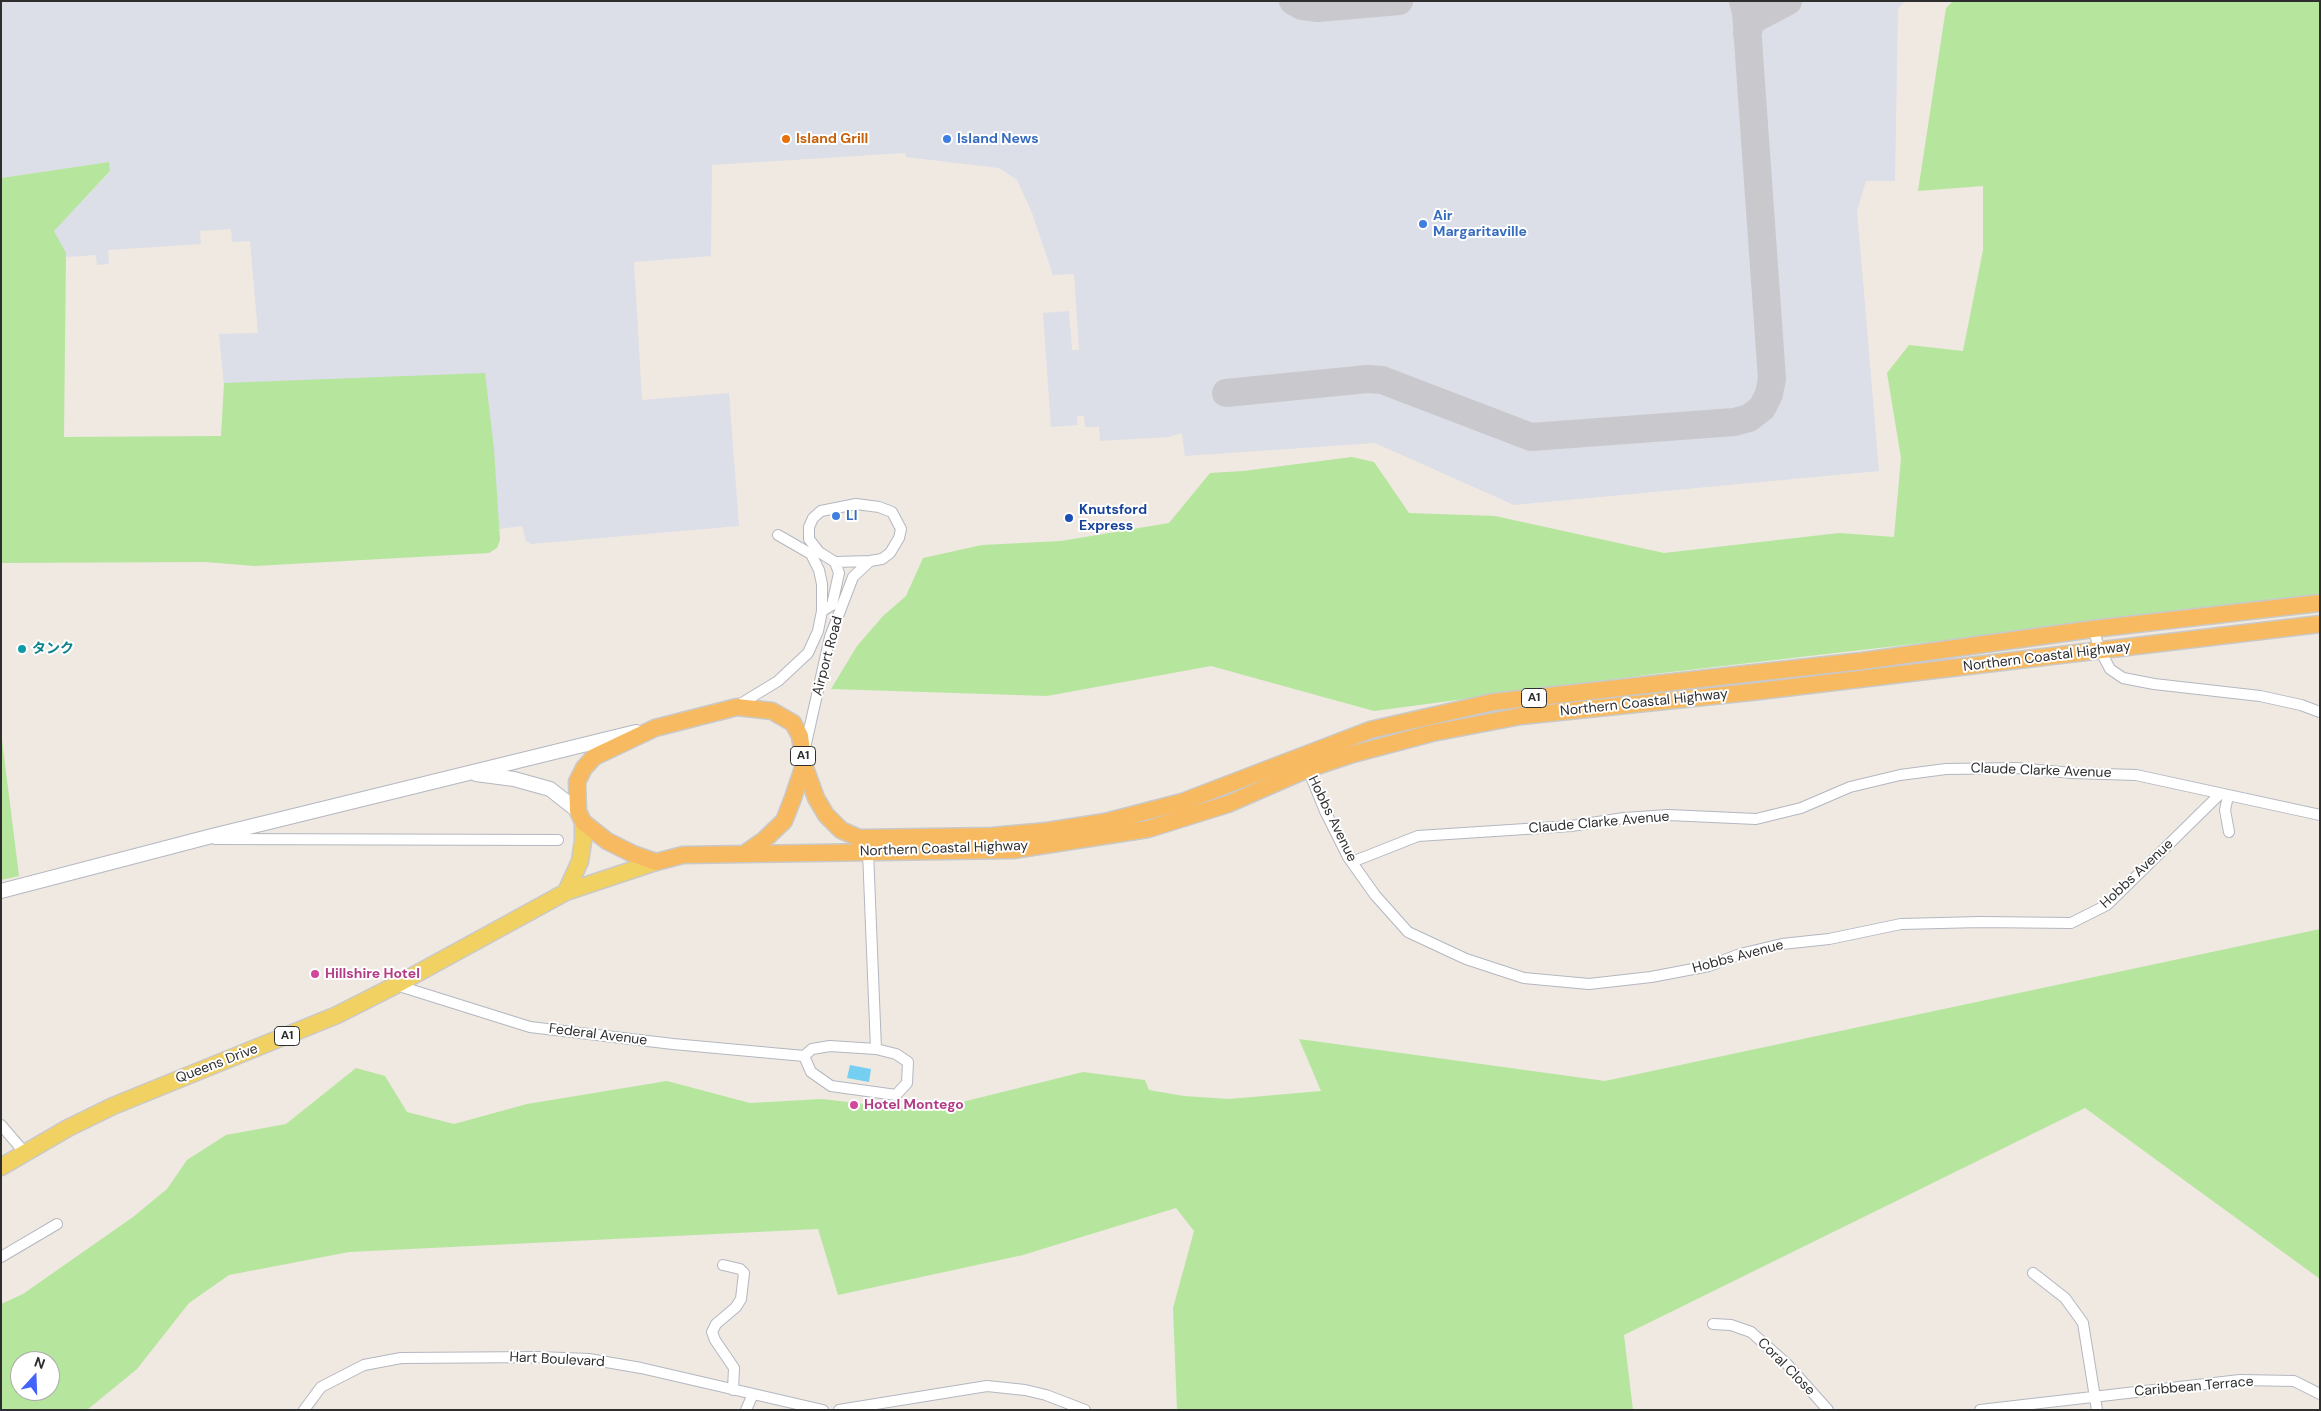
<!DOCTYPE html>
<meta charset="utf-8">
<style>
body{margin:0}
#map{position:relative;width:2321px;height:1411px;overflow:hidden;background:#efe9e1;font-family:"DM Sans",sans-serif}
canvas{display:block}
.frame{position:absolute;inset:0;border:2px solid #2e2e2e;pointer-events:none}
.north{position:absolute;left:10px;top:1351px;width:50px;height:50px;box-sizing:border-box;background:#fff;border:1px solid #ababab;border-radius:50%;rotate:20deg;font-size:14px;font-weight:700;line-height:20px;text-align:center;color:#2e2e2e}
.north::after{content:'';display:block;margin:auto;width:18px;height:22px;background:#4264fb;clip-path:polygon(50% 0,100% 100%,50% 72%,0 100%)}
</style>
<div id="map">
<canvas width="2321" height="1411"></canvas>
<div class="frame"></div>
<div class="north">N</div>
</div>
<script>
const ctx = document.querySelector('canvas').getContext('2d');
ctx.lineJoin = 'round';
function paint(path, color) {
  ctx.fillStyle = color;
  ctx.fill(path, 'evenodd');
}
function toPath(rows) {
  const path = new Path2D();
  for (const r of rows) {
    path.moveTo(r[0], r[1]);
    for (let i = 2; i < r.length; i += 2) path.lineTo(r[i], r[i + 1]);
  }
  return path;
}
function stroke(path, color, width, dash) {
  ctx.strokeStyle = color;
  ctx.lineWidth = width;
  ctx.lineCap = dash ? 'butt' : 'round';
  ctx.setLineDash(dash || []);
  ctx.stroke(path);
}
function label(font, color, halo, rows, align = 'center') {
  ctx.font = font + ' "DM Sans","Noto Sans JP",sans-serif';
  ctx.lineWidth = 4;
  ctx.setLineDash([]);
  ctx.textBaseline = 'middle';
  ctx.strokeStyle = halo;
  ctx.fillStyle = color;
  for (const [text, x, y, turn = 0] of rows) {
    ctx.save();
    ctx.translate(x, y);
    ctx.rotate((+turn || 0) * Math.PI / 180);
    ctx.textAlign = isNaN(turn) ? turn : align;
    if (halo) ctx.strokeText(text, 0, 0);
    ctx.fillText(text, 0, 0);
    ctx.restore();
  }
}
paint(toPath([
 [1,1,1905,1,1898,9,1895,181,1866,181,1857,211,1879,471,1514,505,1375,443,1185,456,1182,433,1168,437,1100,441,1099,427,1085,427,1084,416,1077,416,1078,425,1051,427,1043,313,1069,311,1072,350,1079,350,1074,274,1053,275,1032,213,1017,180,999,168,906,157,905,153,712,165,711,256,634,262,642,400,729,393,739,526,531,544,526,541,522,526,499,529,230,449,219,334,258,333,250,241,232,242,231,229,200,231,201,244,108,250,109,264,97,265,96,255,67,257,53,231,110,172,109,162,1,178]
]), '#dcdee8');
paint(toPath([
 [1953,1,2320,1,2320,597,1654,674,1374,711,1211,666,1047,696,831,689,857,646,883,616,906,596,923,558,982,545,1061,541,1169,523,1210,473,1243,471,1352,457,1374,462,1409,513,1495,516,1664,553,1839,533,1894,537,1901,458,1887,373,1909,345,1963,351,1983,250,1983,186,1918,191,1946,8],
 [109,162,110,171,54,231,66,253,64,437,221,436,224,383,485,373,494,449,500,540,497,548,489,553,255,566,205,562,1,563,1,178],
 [1,732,19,876,1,880],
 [2320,929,2320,1279,2085,1108,1624,1335,1633,1410,1177,1410,1173,1308,1194,1231,1176,1208,1023,1255,838,1295,818,1229,349,1252,229,1275,189,1303,137,1369,87,1410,1,1410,1,1304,23,1294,133,1217,167,1189,187,1160,226,1135,286,1124,356,1068,385,1076,407,1112,454,1124,527,1104,667,1081,750,1103,822,1099,926,1111,1083,1072,1145,1080,1149,1090,1184,1096,1229,1099,1321,1091,1299,1039,1605,1081],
 [20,1361,50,1361,50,1391,20,1391]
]), '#b6e59e');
paint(toPath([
 [850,1065,871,1069,869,1082,847,1078]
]), '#75cff0');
stroke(toPath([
 [1293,1,1302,6,1318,8,1399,1],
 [1747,34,1752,20,1788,1],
 [1226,393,1367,379,1382,380,1531,437,1734,422,1749,418,1762,408,1769,394,1772,379,1746,12,1743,1]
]), '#c9c8cc', 28);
const minor = toPath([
 [822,611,832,605,839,573,835,562,819,552,809,539,809,527,813,518,821,511,856,504,879,507,892,512,901,529,899,538,890,553,882,559,870,561,835,562],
 [2093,629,2100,650,2110,669,2123,678,2154,684,2260,696,2301,705,2320,712],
 [737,706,778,681,808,653,818,631,822,611,822,584,819,570,811,554,778,535],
 [805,748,830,637,853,577,870,561],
 [1308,769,1325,811,1348,857,1375,895,1408,932,1466,959,1524,978,1589,984,1651,977,1709,966,1740,954,1782,944,1829,939,1901,924,1981,922,2071,923,2107,905,2220,794],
 [2228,796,2225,810,2229,832],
 [215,839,558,840],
 [868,852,876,1049],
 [1352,862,1418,836,1571,826,1624,818,1668,815,1756,819,1801,808,1850,787,1900,775,1946,769,2017,768,2072,773,2136,775,2320,815],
 [396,985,530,1027,673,1044,804,1056],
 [830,1046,876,1049,896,1054,908,1062,907,1083,896,1095,831,1086,811,1072,804,1056,812,1049,830,1046],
 [1,1125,25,1153],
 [1,1257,57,1224],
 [723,1265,740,1269,744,1273,741,1299,736,1307,716,1324,712,1332,715,1340,734,1368,733,1390],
 [2033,1273,2065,1298,2083,1323,2097,1410],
 [1713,1324,1731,1325,1751,1332,1787,1364,1828,1410],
 [304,1410,321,1387,364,1365,401,1358,539,1357,589,1359,641,1368,823,1410],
 [746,1410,753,1394],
 [839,1410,987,1386,1025,1390,1046,1395,1085,1410],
 [1980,1410,2240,1380,2294,1381,2320,1394]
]);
const secondary = toPath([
 [476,774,514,779,550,789,578,811],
 [1,891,212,836,636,732]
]);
const primary = toPath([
 [566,892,580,861,583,841,583,822],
 [1,1167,68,1128,113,1106,337,1015,396,985,566,892,656,862]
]);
const trunk = toPath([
 [737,707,772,711,793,723,800,736,804,765,793,798,784,821,764,840,744,854,683,855,656,862,633,854,607,841,583,822,578,811,577,782,584,768,594,757,655,728,737,707],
 [804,765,816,798,826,815,841,830,859,838,992,836,1047,831,1105,822,1182,802,1370,730,1493,702,1862,661,2093,629,2320,603],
 [744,854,1013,850,1148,829,1228,804,1308,769,1353,754,1432,733,1521,716,1751,692,2320,624]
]);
stroke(minor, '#b4b7c1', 12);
stroke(secondary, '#b4b7c1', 16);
stroke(primary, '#c9c9c9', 19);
stroke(trunk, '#c9c9c9', 19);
stroke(minor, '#fff', 10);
stroke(secondary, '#fff', 14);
stroke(primary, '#f2d163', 16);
stroke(trunk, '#f8ba60', 16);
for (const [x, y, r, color] of [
 [786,139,5,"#e8710a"],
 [947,139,5,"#3f7fe0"],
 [1423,224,5,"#3f7fe0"],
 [836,516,5,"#3f7fe0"],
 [1069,518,5,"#1a4fb4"],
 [22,649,5,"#0f9aa8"],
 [315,974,5,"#d1479c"],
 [854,1105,5,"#d1479c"]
]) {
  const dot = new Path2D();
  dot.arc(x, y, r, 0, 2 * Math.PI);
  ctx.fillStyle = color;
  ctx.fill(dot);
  stroke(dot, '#fff', 2);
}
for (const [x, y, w] of [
 [1534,698,25],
 [803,756,25],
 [287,1036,25]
]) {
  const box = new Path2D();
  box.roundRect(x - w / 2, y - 9.5, w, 19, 4);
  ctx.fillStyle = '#fff';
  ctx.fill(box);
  stroke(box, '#2e2e2e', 1);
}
label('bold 12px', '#2e2e2e', null, [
 ["A1",1534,698],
 ["A1",803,756],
 ["A1",287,1036]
]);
label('bold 14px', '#c56008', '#fff', [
 ["Island Grill",796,139]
], 'left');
label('bold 14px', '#366cbe', '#fff', [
 ["Island News",957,139],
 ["Air",1433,216],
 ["Margaritaville",1433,232],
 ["Ll",846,516]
], 'left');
label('bold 14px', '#164399', '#fff', [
 ["Knutsford",1079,510],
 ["Express",1079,526]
], 'left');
label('bold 14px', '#0d838f', '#fff', [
 ["タンク",32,649]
], 'left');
label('14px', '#2e2e2e', '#fff', [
 ["Airport Road",828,656,-75],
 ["Northern Coastal Highway",2047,657,-7],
 ["Northern Coastal Highway",1644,703,-6],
 ["Claude Clarke Avenue",2041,771,2],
 ["Hobbs Avenue",1332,819,64],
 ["Claude Clarke Avenue",1599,823,-5],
 ["Northern Coastal Highway",944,849,-2],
 ["Hobbs Avenue",2137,874,-43],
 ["Hobbs Avenue",1738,957,-15],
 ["Federal Avenue",598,1035,7],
 ["Queens Drive",217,1064,-21],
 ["Hart Boulevard",557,1360,3],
 ["Coral Close",1786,1367,45],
 ["Caribbean Terrace",2194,1387,-5]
]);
label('bold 14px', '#b23c85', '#fff', [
 ["Hillshire Hotel",325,974],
 ["Hotel Montego",864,1105]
], 'left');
</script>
